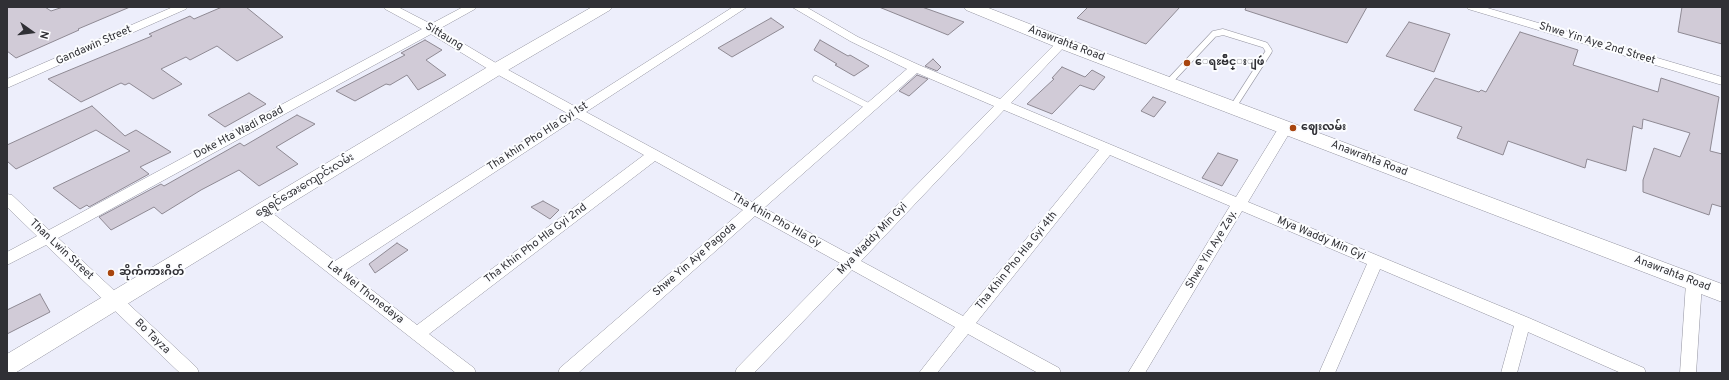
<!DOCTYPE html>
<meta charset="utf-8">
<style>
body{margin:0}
#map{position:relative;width:1729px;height:380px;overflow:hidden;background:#edeefb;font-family:Overpass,sans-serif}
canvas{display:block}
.frame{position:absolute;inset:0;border:8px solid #303035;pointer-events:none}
.north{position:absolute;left:12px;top:12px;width:40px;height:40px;-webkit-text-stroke:3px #fcfdff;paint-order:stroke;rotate:104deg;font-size:11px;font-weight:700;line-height:16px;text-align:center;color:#303035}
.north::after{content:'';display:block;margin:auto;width:14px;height:18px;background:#303035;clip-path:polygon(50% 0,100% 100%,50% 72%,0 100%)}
</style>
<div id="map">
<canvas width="1729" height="380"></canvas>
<div class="frame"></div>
<div class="north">N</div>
</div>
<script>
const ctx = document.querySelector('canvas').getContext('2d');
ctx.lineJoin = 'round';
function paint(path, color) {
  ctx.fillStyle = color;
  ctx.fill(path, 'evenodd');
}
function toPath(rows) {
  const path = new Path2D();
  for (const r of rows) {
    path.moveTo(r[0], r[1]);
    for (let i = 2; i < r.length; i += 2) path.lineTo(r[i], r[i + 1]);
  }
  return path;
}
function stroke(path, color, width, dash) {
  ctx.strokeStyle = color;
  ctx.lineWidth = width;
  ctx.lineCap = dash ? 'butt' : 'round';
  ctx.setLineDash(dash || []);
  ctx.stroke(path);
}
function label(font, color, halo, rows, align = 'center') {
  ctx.font = font + ' Overpass,"Noto Sans Myanmar",sans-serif';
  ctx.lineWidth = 4;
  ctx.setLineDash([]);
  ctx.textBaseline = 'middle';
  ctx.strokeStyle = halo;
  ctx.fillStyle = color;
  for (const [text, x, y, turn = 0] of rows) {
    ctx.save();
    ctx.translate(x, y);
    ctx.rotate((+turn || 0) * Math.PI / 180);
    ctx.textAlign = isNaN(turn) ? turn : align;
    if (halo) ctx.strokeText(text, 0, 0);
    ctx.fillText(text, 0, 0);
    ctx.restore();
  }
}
const building = toPath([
 [7,7,45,7,51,11,63,7,130,7,78,29,79,30,16,58,7,51,7,7],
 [222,7,246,7,283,37,237,61,217,46,190,60,186,57,161,69,182,84,153,99,129,83,125,85,121,83,81,102,48,79,152,36,149,34,190,16,194,19,222,7],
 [879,7,922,7,964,22,948,35,879,7],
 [1088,7,1180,7,1146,44,1077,18,1088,7],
 [1246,7,1367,7,1347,43,1245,10,1246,7],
 [1682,7,1722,7,1722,44,1678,32,1682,7],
 [771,18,784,27,732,57,718,48,771,18],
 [1409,22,1450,34,1434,72,1386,56,1409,22],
 [1520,32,1578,50,1573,65,1614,78,1658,92,1661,78,1719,97,1710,151,1722,154,1722,207,1712,204,1709,215,1643,192,1643,180,1654,148,1680,157,1690,133,1643,119,1642,129,1633,126,1626,171,1587,159,1585,168,1508,141,1503,155,1457,138,1462,127,1414,110,1435,78,1479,92,1481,90,1486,92,1520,32],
 [425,40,442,50,426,60,446,75,418,90,407,75,390,85,386,84,355,101,336,91,405,55,401,53,425,40],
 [820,40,848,56,850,55,869,66,854,76,835,65,837,64,814,50,820,40],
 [933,59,941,67,937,71,925,66,933,59],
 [1062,67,1085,77,1092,70,1105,77,1094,90,1080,85,1052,114,1027,104,1054,79,1052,78,1062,67],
 [917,75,928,79,909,96,899,91,917,75],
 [249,93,266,104,225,127,208,115,249,93],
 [1153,97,1166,102,1154,117,1141,111,1153,97],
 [92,106,125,136,136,130,171,152,140,167,149,174,89,207,87,205,80,209,53,188,130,151,96,130,16,169,7,161,7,145,92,106],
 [297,115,315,124,276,147,298,164,259,186,239,170,201,190,162,214,154,207,111,230,99,217,161,184,164,186,240,143,244,146,297,115],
 [1218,153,1238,160,1222,186,1202,178,1218,153],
 [543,201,559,210,550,219,531,207,543,201],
 [397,243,408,250,375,273,369,264,397,243],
 [40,294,50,312,7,334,7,310,40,294]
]);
paint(building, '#d1cbd7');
stroke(building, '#8e8993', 1);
const lane = toPath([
 [816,79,870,107],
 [1168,83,1214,34,1223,32,1265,45,1269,51,1233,107]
]);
const street = toPath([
 [173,7,188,7,186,9,7,88,7,79,173,7],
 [383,7,398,7,431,24,463,7,477,7,475,9,439,29,501,66,576,107,733,7,747,7,586,112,752,202,907,69,850,41,792,7,806,7,858,37,919,65,1000,99,1058,41,1066,41,1068,43,1066,45,1011,103,1236,197,1281,124,1286,123,1291,124,1293,127,1248,202,1529,318,1644,368,1646,373,1621,373,1528,332,1517,373,1501,373,1514,326,1380,269,1335,373,1319,373,1367,264,1242,211,1145,373,1128,373,1230,206,1110,155,976,323,1059,368,1061,373,1038,373,968,334,937,373,919,373,955,327,852,270,754,373,735,373,737,368,840,263,755,216,578,373,558,373,560,368,743,210,655,161,429,334,474,368,476,373,456,373,257,217,255,213,257,209,262,208,267,209,335,261,567,113,493,72,431,34,58,238,197,368,199,373,180,373,46,245,7,265,7,252,37,236,7,207,7,194,12,195,49,230,422,29,385,9,383,7],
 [917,73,994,106,849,254,764,208,917,73],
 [1004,110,1099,150,963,316,861,261,1004,110],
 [577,118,644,155,417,325,346,270,577,118],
 [1466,7,1484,7,1722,77,1722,85,1468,9,1466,7],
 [1694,277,1699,279,1702,283,1696,373,1680,373,1686,283,1689,279,1694,277]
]);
const secondary = toPath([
 [592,7,612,7,610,10,503,73,15,373,7,373,7,354,491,65,592,7],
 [964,7,986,7,1068,39,1722,284,1722,302,1056,47,966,10,964,7]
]);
stroke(lane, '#9494a0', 7);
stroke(street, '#9494a0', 1);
stroke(secondary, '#9494a0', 1);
stroke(lane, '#fff', 6);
paint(street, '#fff');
paint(secondary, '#fff');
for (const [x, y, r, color] of [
 [1187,63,4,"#a8450e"],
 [1293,128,4,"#a8450e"],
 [111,273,4,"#a8450e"]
]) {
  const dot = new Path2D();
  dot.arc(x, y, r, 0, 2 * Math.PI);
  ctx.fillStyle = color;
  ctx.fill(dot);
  stroke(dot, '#fcfdff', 1.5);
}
label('11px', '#303035', '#fcfdff', [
 ["Sittaung",444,37,31],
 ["Anawrahta Road",1066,44,21],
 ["Shwe Yin Aye 2nd Street",1597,44,17],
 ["Gandawin Street",94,46,-24],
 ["Doke Hta Wadi Road",239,133,-28],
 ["Tha khin Pho Hla Gyi 1st",538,137,-33],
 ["Anawrahta Road",1369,159,21],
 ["ရွှေရင်အေးကျောင်းလမ်း",305,186,-31],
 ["Tha Khin Pho Hla Gy",776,221,29],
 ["Mya Waddy Min Gyi",873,239,-46],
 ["Mya Waddy Min Gyi",1321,239,23],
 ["Tha Khin Pho Hla Gyi 2nd",536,244,-37],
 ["Than Lwin Street",61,250,43],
 ["Shwe Yin Aye Zay.",1212,250,-59],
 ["Shwe Yin Aye Pagoda",695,260,-41],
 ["Tha Khin Pho Hla Gyi 4th",1017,261,-51],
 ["Anawrahta Road",1672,274,21],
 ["Lat Wel Thonedaya",365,293,38],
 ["Bo Tayza",152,337,44]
]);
label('bold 11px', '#303035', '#fcfdff', [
 ["ေရႊဗ်ိဳင္းျဖဴ",1195,63],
 ["ဈေးလမ်း",1301,128],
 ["ဆိုက်ကားဂိတ်",119,273]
], 'left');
</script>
